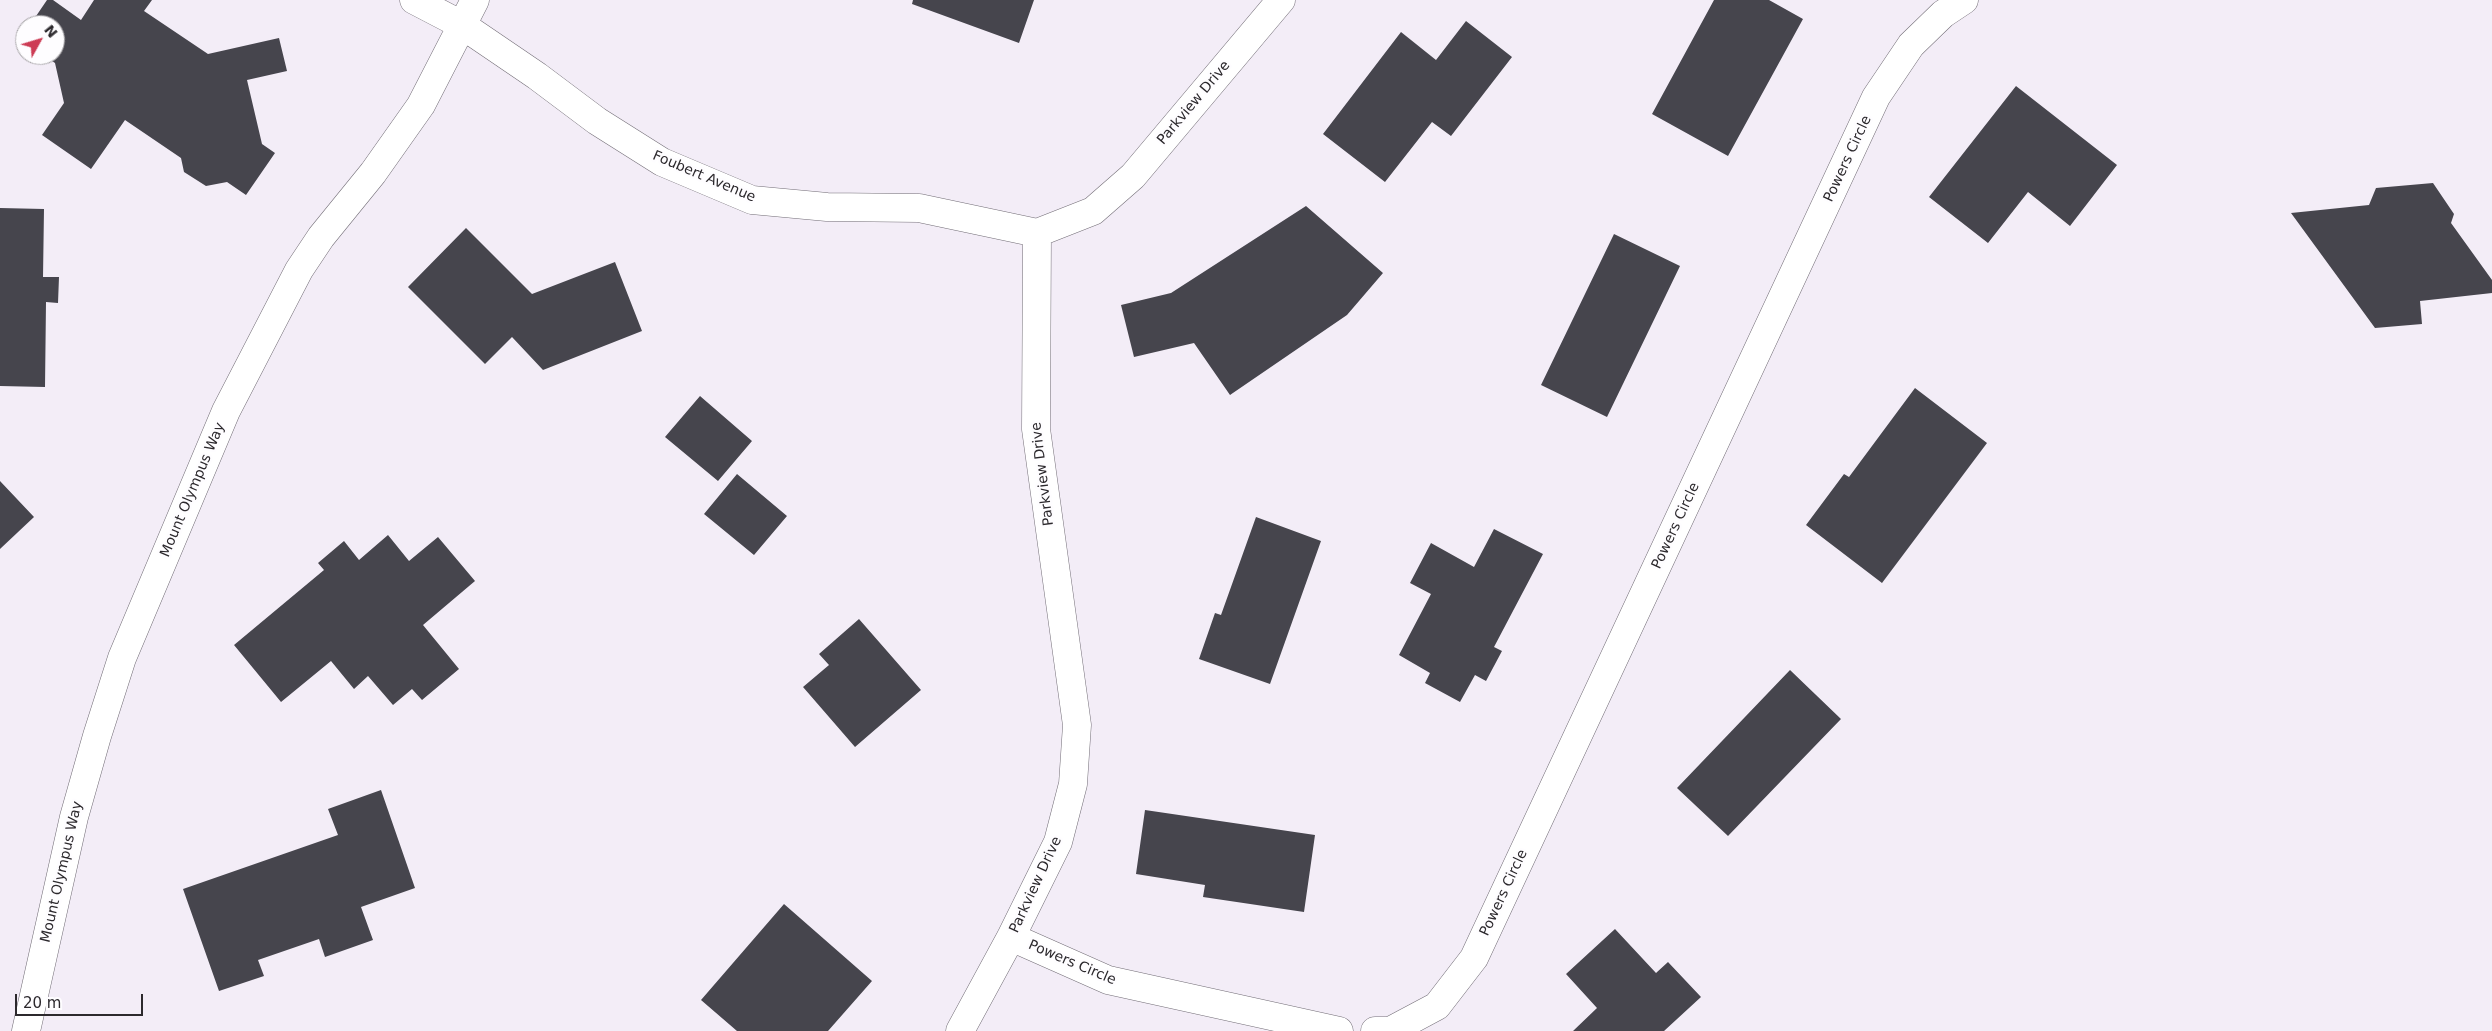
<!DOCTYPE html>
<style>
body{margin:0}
#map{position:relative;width:2492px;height:1031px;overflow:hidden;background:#f3edf7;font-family:"DejaVu Sans",sans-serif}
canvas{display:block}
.north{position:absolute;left:15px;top:15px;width:50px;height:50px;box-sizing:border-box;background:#fefdff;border:1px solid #aaa8ab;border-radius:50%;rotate:51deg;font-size:14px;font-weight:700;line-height:20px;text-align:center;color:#2c292d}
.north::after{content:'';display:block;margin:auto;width:18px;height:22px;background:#cd3c55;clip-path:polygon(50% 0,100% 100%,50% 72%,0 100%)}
.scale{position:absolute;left:15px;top:994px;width:128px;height:22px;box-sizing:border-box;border:2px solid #2c292d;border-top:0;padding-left:6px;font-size:15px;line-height:18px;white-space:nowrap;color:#2c292d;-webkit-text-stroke:4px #fefdff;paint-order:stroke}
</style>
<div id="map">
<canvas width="2492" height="1031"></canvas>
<div class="north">N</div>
<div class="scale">20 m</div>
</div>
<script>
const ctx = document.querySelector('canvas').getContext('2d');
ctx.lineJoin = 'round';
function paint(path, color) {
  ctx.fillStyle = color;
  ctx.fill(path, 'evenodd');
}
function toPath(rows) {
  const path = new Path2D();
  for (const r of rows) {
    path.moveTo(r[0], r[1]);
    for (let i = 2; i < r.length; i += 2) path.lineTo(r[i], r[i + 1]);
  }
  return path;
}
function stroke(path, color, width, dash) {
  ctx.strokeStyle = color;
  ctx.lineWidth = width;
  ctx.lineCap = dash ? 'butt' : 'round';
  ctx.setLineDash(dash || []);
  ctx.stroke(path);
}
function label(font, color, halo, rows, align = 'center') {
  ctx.font = font + ' "DejaVu Sans",sans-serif';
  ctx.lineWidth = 5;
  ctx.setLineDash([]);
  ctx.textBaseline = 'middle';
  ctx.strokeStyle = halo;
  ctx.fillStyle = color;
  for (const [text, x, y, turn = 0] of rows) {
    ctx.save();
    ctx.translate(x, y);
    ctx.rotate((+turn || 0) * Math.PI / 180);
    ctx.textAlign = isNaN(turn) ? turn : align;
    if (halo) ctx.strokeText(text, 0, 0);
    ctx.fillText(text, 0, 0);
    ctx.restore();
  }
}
paint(toPath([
 [47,0,53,0,81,20,94,0,152,0,144,11,208,54,279,38,287,71,247,80,262,144,275,153,246,195,227,182,206,186,184,172,181,158,125,120,91,169,42,135,64,103,55,63,43,55,55,55,55,25,30,25],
 [913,0,1034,0,1019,43,912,4],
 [1714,0,1769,0,1803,19,1728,156,1652,114],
 [1466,21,1512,57,1451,136,1432,122,1385,182,1323,134,1401,32,1436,60],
 [2016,86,2117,165,2070,226,2028,192,1988,243,1929,197],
 [2433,183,2454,214,2451,223,2492,280,2492,293,2420,301,2422,324,2375,328,2291,213,2369,205,2376,188],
 [1306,206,1383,273,1347,315,1230,395,1194,343,1134,357,1121,305,1171,293],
 [0,208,44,209,43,277,59,277,58,303,46,302,45,387,0,386],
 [466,228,532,294,615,262,642,331,543,370,512,337,485,364,408,287],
 [1614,234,1680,266,1607,417,1541,385],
 [1915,388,1987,443,1882,583,1806,525,1844,474,1849,477],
 [700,396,752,441,718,481,665,437],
 [737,474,787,516,754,555,704,514],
 [0,481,34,517,0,549],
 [1256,517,1321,541,1270,684,1199,659,1215,613,1221,615],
 [1494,529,1543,554,1494,647,1502,651,1486,681,1475,675,1460,702,1425,683,1430,673,1399,655,1431,594,1410,583,1431,543,1474,567],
 [388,535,409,561,438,537,475,581,423,625,459,669,422,700,412,689,393,705,368,676,354,689,331,661,281,702,234,645,324,570,318,563,344,541,359,560],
 [859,619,921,690,855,747,803,687,829,665,819,654],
 [1790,670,1841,719,1728,836,1677,788],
 [381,790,415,888,361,907,373,940,325,957,319,939,258,960,264,976,219,991,183,889,338,835,328,809],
 [1145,810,1315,835,1304,912,1203,897,1205,885,1136,874],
 [784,904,872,981,828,1031,737,1031,701,1000],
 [1615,929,1656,973,1668,962,1701,997,1664,1031,1573,1031,1597,1008,1566,974]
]), '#46454d');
const minor = toPath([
 [414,0,462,25,537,76,597,121,662,162,752,200,827,207,919,208,1037,233],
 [1037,233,1093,211,1133,176,1281,0],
 [1011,937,1108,980,1339,1031],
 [26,1031,74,817,97,736,122,658,226,411,299,270,321,237,373,173,421,105,475,0],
 [960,1031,1011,937,1058,842,1073,784,1077,725,1036,429,1037,233],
 [1375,1031,1390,1031,1437,1006,1474,958,1876,97,1911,45,1943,14,1964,0]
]);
stroke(minor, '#726d76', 29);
stroke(minor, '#fff', 28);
label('14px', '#2c292d', '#fefdff', [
 ["Parkview Drive",1194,103,-50],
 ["Powers Circle",1848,159,-65],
 ["Foubert Avenue",704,177,23],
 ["Parkview Drive",1043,474,-97],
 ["Mount Olympus Way",193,490,-67],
 ["Powers Circle",1676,526,-65],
 ["Mount Olympus Way",62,872,-77],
 ["Parkview Drive",1036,885,-65],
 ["Powers Circle",1504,893,-65],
 ["Powers Circle",1072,963,23]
]);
</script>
